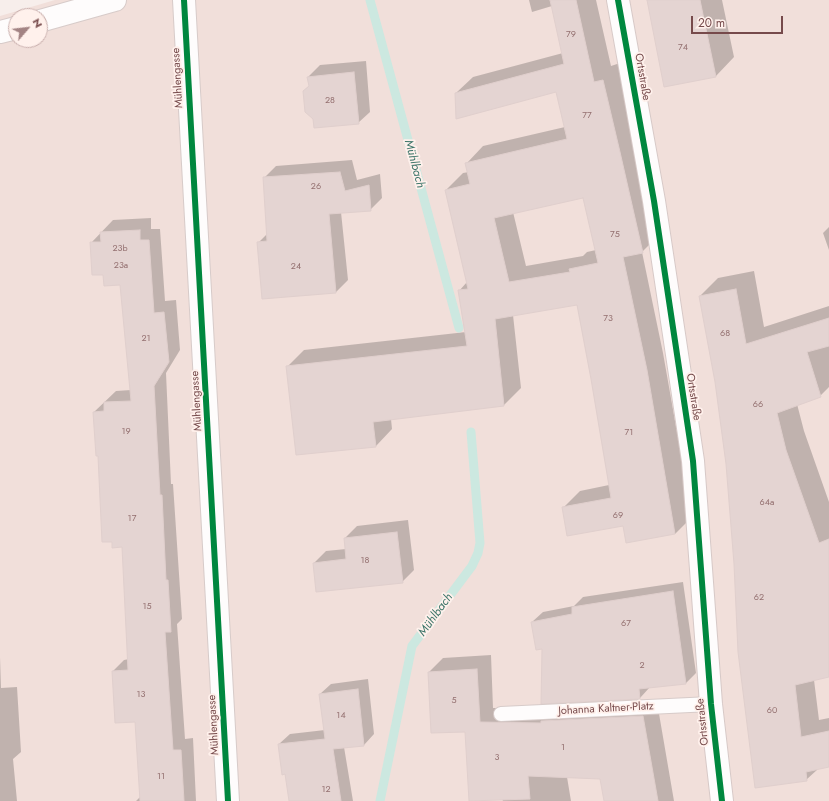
<!DOCTYPE html>
<meta charset="utf-8">
<style>
body{margin:0}
#map{position:relative;width:829px;height:801px;overflow:hidden;background:#f7eeeb;font-family:Jost,sans-serif}
canvas{display:block}
.north{position:absolute;left:8px;top:8px;width:40px;height:40px;box-sizing:border-box;background:#fff1ec;border:1px solid #c8aeac;border-radius:50%;rotate:62deg;font-size:11px;font-weight:700;line-height:16px;text-align:center;color:#764a4b}
.north::after{content:'';display:block;margin:auto;width:14px;height:18px;background:#a38383;clip-path:polygon(50% 0,100% 100%,50% 72%,0 100%)}
.scale{position:absolute;left:691px;top:16px;width:92px;height:18px;box-sizing:border-box;border:2px solid #764a4b;border-top:0;padding-left:5px;font-size:12px;line-height:14px;white-space:nowrap;color:#764a4b;-webkit-text-stroke:3px #fff1ec;paint-order:stroke}
</style>
<div id="map">
<canvas width="829" height="801"></canvas>
<div class="north">N</div>
<div class="scale">20 m</div>
</div>
<script>
const ctx = document.querySelector('canvas').getContext('2d');
ctx.lineJoin = 'round';
function paint(path, color) {
  ctx.fillStyle = color;
  ctx.fill(path, 'evenodd');
}
function toPath(rows) {
  const path = new Path2D();
  for (const r of rows) {
    path.moveTo(r[0], r[1]);
    for (let i = 2; i < r.length; i += 2) path.lineTo(r[i], r[i + 1]);
  }
  return path;
}
function stroke(path, color, width, dash) {
  ctx.strokeStyle = color;
  ctx.lineWidth = width;
  ctx.lineCap = dash ? 'butt' : 'round';
  ctx.setLineDash(dash || []);
  ctx.stroke(path);
}
function label(font, color, halo, rows, align = 'center') {
  ctx.font = font + ' Jost,sans-serif';
  ctx.lineWidth = 3.5;
  ctx.setLineDash([]);
  ctx.textBaseline = 'middle';
  ctx.strokeStyle = halo;
  ctx.fillStyle = color;
  for (const [text, x, y, turn = 0] of rows) {
    ctx.save();
    ctx.translate(x, y);
    ctx.rotate((+turn || 0) * Math.PI / 180);
    ctx.textAlign = isNaN(turn) ? turn : align;
    if (halo) ctx.strokeText(text, 0, 0);
    ctx.fillText(text, 0, 0);
    ctx.restore();
  }
}
paint(toPath([
 [55,0,829,0,829,801,0,801,0,16],
 [16,16,40,16,40,40,16,40]
]), '#f1dfda');
paint(toPath([
 [529,0,596,0,611,66,620,63,659,235,642,252,663,353,692,517,675,534,623,524,563,508,580,491,609,485,592,379,577,304,513,315,521,388,504,405,391,419,392,429,376,446,287,367,304,350,466,332,459,291,467,282,446,190,463,173,469,172,467,163,483,146,565,127,557,91,456,93,473,77,563,53,552,6,532,12],
 [584,197,596,250,587,252,583,256,526,266,513,212],
 [650,0,722,0,734,57,716,76,665,86],
 [366,61,370,112,358,123,314,119,304,91,310,85,308,77,320,65],
 [352,160,357,180,380,174,382,198,370,210,341,212,348,280,336,292,258,243,268,233,264,178,276,166],
 [151,218,151,229,160,229,165,301,176,300,180,350,166,373,171,484,173,484,182,619,177,624,185,739,193,738,196,801,136,801,141,796,136,721,113,671,124,660,129,659,123,546,99,455,94,412,116,391,131,390,121,284,104,274,91,243,113,220],
 [829,227,829,250,823,233],
 [754,271,764,327,829,306,829,387,820,396,797,404,804,431,829,502,829,676,814,680,819,720,829,718,829,766,818,769,806,780,735,564,727,464,716,382,700,296,718,278],
 [408,520,414,570,402,582,314,563,326,551,346,549,345,538,357,526],
 [683,582,696,673,686,683,650,687,640,698,542,703,543,648,532,622,543,612,574,606,583,597],
 [491,655,493,708,554,709,657,702,674,801,605,801,601,778,567,777,571,801,503,801,466,731,429,672,443,658],
 [0,657,1,688,17,687,21,752,13,759,17,801,0,801],
 [368,679,374,734,364,745,344,747,353,801,291,801,279,744,290,734,325,730,320,694,331,684]
]), '#0003');
stroke(toPath([
 [370,0,459,328],
 [380,801,412,646,472,566,478,553,480,543,471,432]
]), '#cce8e0', 9);
const building = toPath([
 [550,0,576,0,594,82,603,80,620,152,643,253,623,257,647,370,675,534,626,543,623,526,567,536,562,507,611,498,591,379,577,305,495,319,504,406,373,422,376,447,296,455,286,366,467,346,458,290,468,289,445,190,470,184,465,163,567,139,556,92,456,119,455,93,564,64,550,0],
 [583,198,598,263,569,269,570,272,509,282,494,218,583,198],
 [647,0,700,0,716,77,664,87,647,0],
 [354,72,359,124,314,128,313,119,305,112,303,91,309,86,307,77,354,72],
 [340,172,345,191,369,185,371,211,329,214,336,293,262,299,257,242,267,241,263,177,340,172],
 [140,230,140,240,149,240,154,313,164,312,169,362,154,386,160,495,162,495,166,580,168,580,171,632,165,632,173,750,181,750,184,801,140,801,135,722,115,723,112,671,128,670,122,547,112,548,112,542,102,542,98,456,96,456,93,412,104,411,104,402,131,401,120,285,104,286,103,275,92,275,90,242,101,242,100,232,140,230],
 [736,289,746,344,829,318,829,346,807,352,821,397,777,413,786,450,819,543,829,539,829,677,795,685,801,737,829,731,829,767,806,772,807,781,755,788,738,652,734,564,726,464,715,382,699,296,736,289],
 [397,532,403,583,316,592,313,563,346,559,344,538,397,532],
 [673,591,686,684,639,689,640,699,541,704,542,649,536,650,531,622,572,614,572,607,673,591],
 [477,669,480,722,541,723,541,721,643,716,658,801,604,801,600,779,528,776,530,799,469,801,465,732,431,733,428,672,477,669],
 [358,689,364,746,333,749,341,801,289,801,285,774,282,775,278,744,325,739,319,694,358,689]
]);
paint(building, '#e4d4d2');
stroke(building, '#e0cfcd', 1);
const lane = toPath([
 [501,714,711,704]
]);
const street = toPath([
 [184,0,228,801],
 [40,21,115,0],
 [0,32,16,28]
]);
const secondary = toPath([
 [618,0,654,201,693,461,711,704,722,801]
]);
stroke(lane, '#d7cbc9', 16);
stroke(street, '#d7cbc9', 24);
stroke(secondary, '#d7c9c7', 24);
stroke(lane, '#fefcfc', 14);
stroke(street, '#fefcfc', 22);
stroke(secondary, '#fefcfc', 22);
stroke(toPath([
 [184,0,228,801],
 [618,0,654,201,693,461,711,704,722,801]
]), '#00873e', 6);
label('9px', '#936f6f', null, [
 ["79",571,35],
 ["74",683,48],
 ["28",330,101],
 ["77",587,116],
 ["26",316,187],
 ["75",615,235],
 ["23b",120,249],
 ["23a",121,266],
 ["24",296,267],
 ["73",608,319],
 ["68",725,334],
 ["21",146,339],
 ["66",758,405],
 ["19",126,432],
 ["71",629,433],
 ["64a",767,503],
 ["69",618,516],
 ["17",132,519],
 ["18",365,561],
 ["62",759,598],
 ["15",147,607],
 ["67",626,624],
 ["2",642,666],
 ["13",141,695],
 ["5",454,701],
 ["60",772,711],
 ["14",341,716],
 ["1",563,748],
 ["3",497,758],
 ["11",161,777],
 ["12",326,790]
]);
label('11px', '#764a4b', '#fff1ec', [
 ["Ortsstraße",642,77,80],
 ["Mühlengasse",178,78,-93],
 ["Ortsstraße",693,397,81],
 ["Mühlengasse",197,401,-93],
 ["Johanna Kaltner-Platz",606,709,-3],
 ["Ortsstraße",703,722,-96],
 ["Mühlengasse",214,725,-93]
]);
label('italic 12px', '#3b7468', '#fff1ec', [
 ["Mühlbach",414,164,75],
 ["Mühlbach",436,615,-54]
]);
</script>
